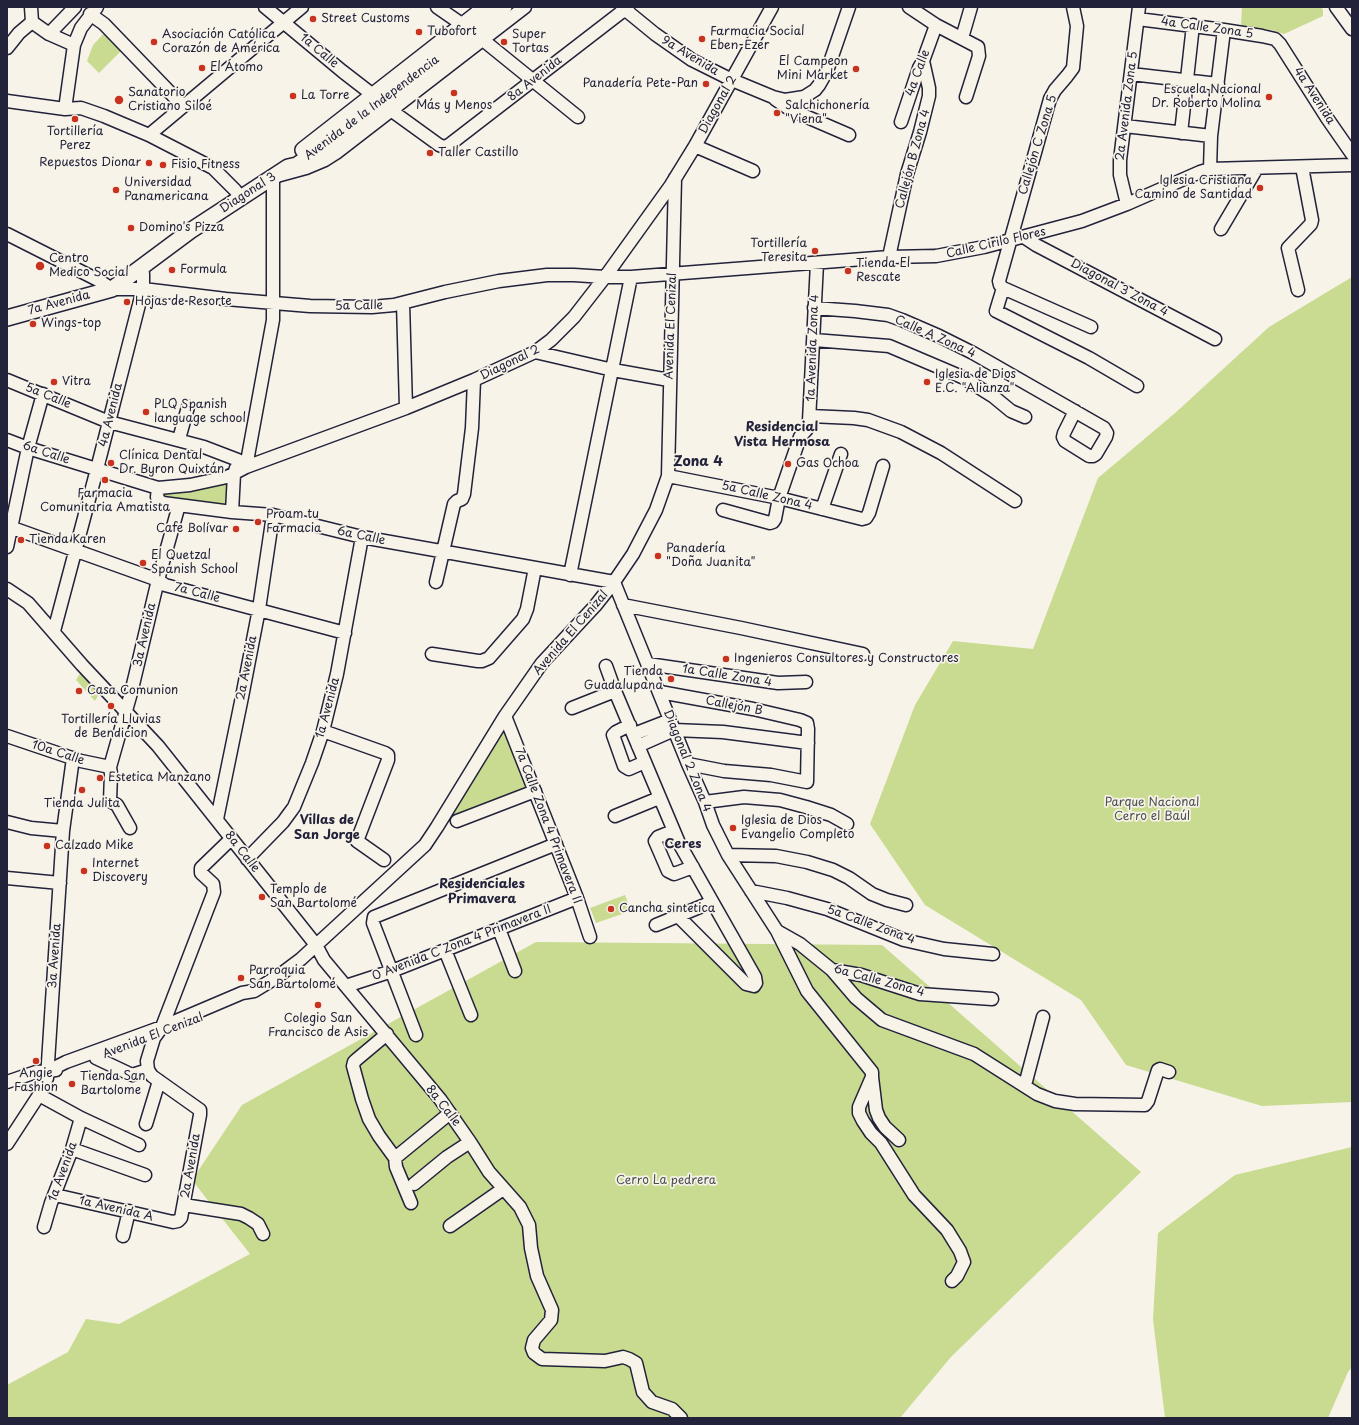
<!DOCTYPE html>
<meta charset="utf-8">
<style>
body{margin:0}
#map{position:relative;width:1359px;height:1425px;overflow:hidden;background:#f7f3e8;font-family:"Playpen Sans",sans-serif}
canvas{display:block}
.frame{position:absolute;inset:0;border:8px solid #22223b;pointer-events:none}
</style>
<div id="map">
<canvas width="1359" height="1425"></canvas>
<div class="frame"></div>
</div>
<script>
const ctx = document.querySelector('canvas').getContext('2d');
ctx.lineJoin = 'round';
function paint(path, color) {
  ctx.fillStyle = color;
  ctx.fill(path, 'evenodd');
}
function toPath(rows) {
  const path = new Path2D();
  for (const r of rows) {
    path.moveTo(r[0], r[1]);
    for (let i = 2; i < r.length; i += 2) path.lineTo(r[i], r[i + 1]);
  }
  return path;
}
function stroke(path, color, width, dash) {
  ctx.strokeStyle = color;
  ctx.lineWidth = width;
  ctx.lineCap = dash ? 'butt' : 'round';
  ctx.setLineDash(dash || []);
  ctx.stroke(path);
}
function label(font, color, halo, rows, align = 'center') {
  ctx.font = font + ' "Playpen Sans",sans-serif';
  ctx.lineWidth = 3.5;
  ctx.setLineDash([]);
  ctx.textBaseline = 'middle';
  ctx.strokeStyle = halo;
  ctx.fillStyle = color;
  for (const [text, x, y, turn = 0] of rows) {
    ctx.save();
    ctx.translate(x, y);
    ctx.rotate((+turn || 0) * Math.PI / 180);
    ctx.textAlign = isNaN(turn) ? turn : align;
    if (halo) ctx.strokeText(text, 0, 0);
    ctx.fillText(text, 0, 0);
    ctx.restore();
  }
}
paint(toPath([
 [1242,7,1321,7,1323,10,1323,16,1284,34,1272,30,1241,27],
 [106,31,123,49,99,73,87,61,93,45],
 [1352,277,1352,1102,1262,1106,1126,1065,1081,1000,925,905,870,824,915,705,953,641,1033,649,1098,478,1174,414,1269,327],
 [229,481,227,507,164,498,166,493],
 [83,669,100,692,95,701,76,680],
 [503,728,508,737,529,789,448,821],
 [625,895,631,911,596,923,590,908],
 [536,942,882,945,1141,1172,951,1357,900,1418,7,1418,7,1385,68,1352,86,1319,119,1324,250,1254,192,1180,242,1105],
 [1352,1147,1352,1367,1348,1372,1328,1418,1165,1418,1153,1319,1158,1233,1235,1175]
]), '#c8db90');
const minor = toPath([
 [31,7,32,22],
 [265,7,342,71,373,95],
 [437,7,463,25],
 [622,7,655,34,692,60,732,80,773,97,785,100,804,97,815,90,819,85,827,71,849,7],
 [909,7,936,25,978,47,979,56,966,97],
 [1073,7,1077,26,1073,68,1067,76,1055,90,1050,99,999,281,1000,285,1003,288,1091,327],
 [1336,7,1352,29],
 [90,14,104,24,183,106],
 [1138,19,1224,30,1262,36,1275,39,1280,44,1327,118,1352,154],
 [32,22,49,34,74,45],
 [49,34,75,7],
 [962,38,971,7],
 [483,40,578,117],
 [7,48,19,33,32,22],
 [1131,74,1218,84],
 [775,99,791,110,849,135],
 [7,101,65,109,81,108,104,116,149,135,213,168,235,190,241,198],
 [65,109,74,45,81,28,97,7],
 [392,111,439,145,444,147,449,145,628,7],
 [901,122,919,68,923,61,936,25],
 [1125,126,1211,136],
 [1181,133,1193,25],
 [149,135,302,7],
 [695,146,753,171],
 [1210,169,1211,136,1224,30],
 [1127,204,1120,175,1120,160,1139,7],
 [1221,229,1257,168],
 [7,234,98,280,112,289,143,289,226,299,310,306,372,307,394,305,445,292,499,281,547,275,574,275,605,277,631,277,889,257,936,256,984,247,1082,221,1127,204,1200,172,1210,169,1352,165],
 [1024,237,1036,245,1215,339],
 [889,257,907,174,920,132,929,96,929,88,923,61],
 [1003,288,996,311,1089,358,1137,386],
 [1298,290,1288,248,1311,224,1312,220,1302,167],
 [403,303,406,408],
 [814,308,855,311,888,315,902,320,939,336,973,353,1104,428,1107,433,1106,437,1096,454,1093,456,1089,456,1065,441,1063,437,1064,433,1075,411],
 [814,340,889,346,962,377,994,397,1011,411,1025,417],
 [535,352,613,370,669,380],
 [7,380,109,422,204,447,238,460,246,467],
 [810,416,854,418,868,420,901,432,941,453,1015,501],
 [179,439,188,407],
 [7,440,28,448,158,488,190,485,227,477,246,467,406,408,474,380,535,352,551,340,574,317,605,277,671,185,695,146,772,7],
 [246,467,273,320,273,177,306,168,325,160,336,153,525,7],
 [668,476,779,498,862,519,866,518,869,513,883,466],
 [158,488,157,497,158,500,163,503,232,512,273,515,362,537,614,582,688,764,705,802,713,825,728,855,777,931,807,991,872,1072,872,1077,859,1107,859,1113,863,1121,871,1133,881,1143,914,1195,947,1230,960,1251,964,1262,957,1276,952,1281],
 [822,509,841,454],
 [723,510,770,523,773,522,775,519,779,498,800,437,807,429,809,421,817,263],
 [232,512,234,474,236,468],
 [7,526,158,580,165,585,345,633],
 [7,547,28,448,43,394],
 [570,575,631,277],
 [436,582,454,504,457,501,462,499,464,494,472,428,474,380],
 [7,589,28,603,82,665,158,746,316,945,324,960,440,1099,470,1142,489,1172,520,1207,529,1225,531,1248,537,1276,552,1310,551,1320,534,1340,532,1348,534,1353,542,1359,605,1361,623,1357,629,1359,636,1363,643,1392,652,1402,672,1409,681,1418],
 [623,605,741,628,863,654],
 [54,631,97,469,143,289,143,274,142,267],
 [432,654,478,661,482,661,489,658,523,619,527,609,535,568],
 [648,664,778,683,806,682],
 [606,666,615,691,679,843,755,977,756,983,754,986,746,984,678,916],
 [660,692,753,709,800,720,807,723,808,729,807,782,771,775,724,771,688,764],
 [572,708,615,691],
 [505,716,577,898,590,937],
 [630,725,616,732,613,735,624,766,629,769,645,762],
 [323,731,385,753,388,755,388,760,357,841,384,860],
 [634,734,670,720],
 [7,736,81,761,110,767],
 [638,746,674,730,723,732,808,743],
 [705,802,744,797,780,800,806,807,831,815,847,824],
 [615,816,659,798],
 [217,819,242,697,259,609,273,515],
 [457,821,535,791],
 [7,822,31,828,63,831],
 [130,828,117,805,110,801,111,774,110,767,131,693,158,580,179,505],
 [673,831,658,837,655,841,668,871,674,874,693,867],
 [728,855,776,856,807,862,833,870,849,878,872,894,887,900,906,905],
 [247,859,283,822,294,807,312,763,323,731,337,674,362,537],
 [7,878,60,883],
 [751,891,787,898,827,909,904,940,944,949,993,954],
 [656,925,712,902],
 [499,929,515,971],
 [777,931,800,944,832,970,861,975,920,994,992,999],
 [445,950,471,1015],
 [832,970,856,998,882,1020,974,1054,1037,1094,1055,1101,1075,1104,1145,1105,1148,1101,1158,1070,1160,1069,1169,1072],
 [346,986,392,971,577,898],
 [387,1034,356,1060,354,1062,353,1066,362,1099,369,1119,379,1136,395,1158,396,1167,411,1203],
 [416,1035,373,923,374,917,556,844],
 [95,1052,96,1058,132,1075,148,1070],
 [48,1071,66,1062,162,1027,242,993,254,991,277,977,301,959,425,845,437,827,505,716,542,663,595,606,614,582,633,554,656,510,668,476,675,178],
 [872,1077,876,1110,879,1118,885,1127,899,1140],
 [7,1082,36,1072,56,1070],
 [1025,1085,1043,1017],
 [39,1095,81,1118,139,1145],
 [146,1124,159,1081],
 [7,1144,39,1095,47,1078,63,831,73,758],
 [72,1149,145,1175],
 [395,1158,450,1113],
 [414,1184,447,1157,470,1142],
 [55,1195,173,1222,178,1221,181,1218,200,1115,200,1110,152,1076,148,1070,147,1061,154,1038,162,1027,214,892,213,884,201,873,201,868,231,839],
 [184,1205,241,1214,249,1218,258,1224,263,1234],
 [450,1226,503,1189],
 [44,1227,51,1203,72,1149,81,1118],
 [123,1236,129,1211]
]);
const major = toPath([
 [303,150,486,7],
 [7,318,112,289,190,231,288,167,297,165,335,139,504,7]
]);
stroke(minor, '#22223b', 15);
stroke(major, '#22223b', 18);
stroke(minor, '#f7f3e8', 12);
stroke(major, '#f7f3e8', 15);
for (const [x, y, r, color] of [
 [313,19,4,"#c8321e"],
 [419,32,4,"#c8321e"],
 [702,39,4,"#c8321e"],
 [154,42,4,"#c8321e"],
 [504,42,4,"#c8321e"],
 [202,68,4,"#c8321e"],
 [856,69,4,"#c8321e"],
 [706,84,4,"#c8321e"],
 [454,93,4,"#c8321e"],
 [293,96,4,"#c8321e"],
 [1269,97,4,"#c8321e"],
 [119,100,5,"#c8321e"],
 [777,113,4,"#c8321e"],
 [75,119,4,"#c8321e"],
 [430,153,4,"#c8321e"],
 [149,163,4,"#c8321e"],
 [163,165,4,"#c8321e"],
 [1260,188,4,"#c8321e"],
 [116,190,4,"#c8321e"],
 [131,228,4,"#c8321e"],
 [815,251,4,"#c8321e"],
 [40,266,5,"#c8321e"],
 [172,270,4,"#c8321e"],
 [848,271,4,"#c8321e"],
 [127,302,4,"#c8321e"],
 [33,324,4,"#c8321e"],
 [54,382,4,"#c8321e"],
 [927,382,4,"#c8321e"],
 [146,412,4,"#c8321e"],
 [111,463,4,"#c8321e"],
 [788,464,4,"#c8321e"],
 [105,480,4,"#c8321e"],
 [258,522,4,"#c8321e"],
 [236,529,4,"#c8321e"],
 [21,540,4,"#c8321e"],
 [658,556,4,"#c8321e"],
 [143,563,4,"#c8321e"],
 [726,659,4,"#c8321e"],
 [671,679,4,"#c8321e"],
 [79,691,4,"#c8321e"],
 [111,706,4,"#c8321e"],
 [100,778,4,"#c8321e"],
 [82,790,4,"#c8321e"],
 [733,828,4,"#c8321e"],
 [47,846,4,"#c8321e"],
 [84,871,4,"#c8321e"],
 [262,897,4,"#c8321e"],
 [611,909,4,"#c8321e"],
 [241,978,4,"#c8321e"],
 [318,1005,4,"#c8321e"],
 [36,1061,4,"#c8321e"],
 [72,1084,4,"#c8321e"]
]) {
  const dot = new Path2D();
  dot.arc(x, y, r, 0, 2 * Math.PI);
  ctx.fillStyle = color;
  ctx.fill(dot);
  stroke(dot, '#f7f3e8', 1.5);
}
label('12px', '#22223b', '#f7f3e8', [
 ["Street Customs",321,19],
 ["Tubofort",427,32],
 ["Farmacia Social",710,32],
 ["Eben-Ezer",710,46],
 ["Asociación Católica",162,35],
 ["Corazón de América",162,49],
 ["Super",512,35],
 ["Tortas",512,49],
 ["El Campeon",848,62,"right"],
 ["Mini Market",848,76,"right"],
 ["El Átomo",210,68],
 ["Panadería Pete-Pan",698,84,"right"],
 ["Escuela Nacional",1261,90,"right"],
 ["Dr. Roberto Molina",1261,104,"right"],
 ["Sanatorio",128,93],
 ["Cristiano Siloé",128,107],
 ["La Torre",301,96],
 ["Más y Menos",454,106,"center"],
 ["Salchichonería",785,106],
 ["\"Viena\"",785,120],
 ["Tortillería",75,132,"center"],
 ["Perez",75,146,"center"],
 ["Taller Castillo",438,153],
 ["Repuestos Dionar",141,163,"right"],
 ["Fisio Fitness",171,165],
 ["Iglesia Cristiana",1252,181,"right"],
 ["Camino de Santidad",1252,195,"right"],
 ["Universidad",124,183],
 ["Panamericana",124,197],
 ["Domino's Pizza",139,228],
 ["Tortillería",807,244,"right"],
 ["Teresita",807,258,"right"],
 ["Centro",49,259],
 ["Medico Social",49,273],
 ["Tienda El",856,264],
 ["Rescate",856,278],
 ["Formula",180,270],
 ["Hojas de Resorte",135,302],
 ["Wings-top",41,324],
 ["Iglesia de Dios",935,375],
 ["E.C. \"Alianza\"",935,389],
 ["Vitra",62,382],
 ["PLQ Spanish",154,405],
 ["language school",154,419],
 ["Clínica Dental",119,456],
 ["Dr. Byron Quixtán",119,470],
 ["Gas Ochoa",796,464],
 ["Farmacia",105,494,"center"],
 ["Comunitaria Amatista",105,508,"center"],
 ["Proam tu",266,515],
 ["Farmacia",266,529],
 ["Cafe Bolívar",228,529,"right"],
 ["Tienda Karen",29,540],
 ["Panadería",666,549],
 ["\"Doña Juanita\"",666,563],
 ["El Quetzal",151,556],
 ["Spanish School",151,570],
 ["Ingenieros Consultores y Constructores",734,659],
 ["Tienda",663,672,"right"],
 ["Guadalupana",663,686,"right"],
 ["Casa Comunion",87,691],
 ["Tortillería Lluvias",111,720,"center"],
 ["de Bendicion",111,734,"center"],
 ["Estetica Manzano",108,778],
 ["Tienda Julita",82,804,"center"],
 ["Iglesia de Dios",741,821],
 ["Evangelio Completo",741,835],
 ["Calzado Mike",55,846],
 ["Internet",92,864],
 ["Discovery",92,878],
 ["Templo de",270,890],
 ["San Bartolomé",270,904],
 ["Cancha sintetica",619,909],
 ["Parroquia",249,971],
 ["San Bartolomé",249,985],
 ["Colegio San",318,1019,"center"],
 ["Francisco de Asis",318,1033,"center"],
 ["Angie",36,1074,"center"],
 ["Fashion",36,1088,"center"],
 ["Tienda San",80,1077],
 ["Bartolome",80,1091]
], 'left');
label('12px', '#22223b', '#f7f3e8', [
 ["4a Calle Zona 5",1207,28,8],
 ["1a Calle",319,51,40],
 ["9a Avenida",690,56,31],
 ["4a Calle",918,73,-70],
 ["8a Avenida",535,79,-38],
 ["4a Avenida",1314,96,57],
 ["Diagonal 2",718,105,-61],
 ["2a Avenida Zona 5",1127,106,-83],
 ["Avenida de la Independencia",372,108,-37],
 ["Callejón C Zona 5",1038,145,-73],
 ["Callejón B Zona 4",913,159,-75],
 ["Diagonal 3",248,193,-33],
 ["Calle Cirilo Flores",996,243,-13],
 ["Diagonal 3 Zona 4",1119,288,28],
 ["7a Avenida",59,303,-15],
 ["5a Calle",359,306,-1],
 ["Avenida El Cenizal",671,326,-88],
 ["Calle A Zona 4",935,337,24],
 ["1a Avenida Zona 4",813,348,-88],
 ["Diagonal 2",510,363,-26],
 ["5a Calle",48,396,22],
 ["4a Avenida",111,415,-76],
 ["6a Calle",46,453,18],
 ["5a Calle Zona 4",767,496,13],
 ["6a Calle",361,536,12],
 ["7a Calle",197,593,15],
 ["Avenida El Cenizal",571,633,-49],
 ["3a Avenida",145,635,-77],
 ["2a Avenida",247,668,-79],
 ["1a Calle Zona 4",727,676,9],
 ["Callejón B",734,706,11],
 ["1a Avenida",328,708,-75],
 ["10a Calle",58,753,18],
 ["Diagonal 2 Zona 4",687,761,68],
 ["7a Calle Zona 4 Primavera II",548,826,69],
 ["8a Calle",242,852,52],
 ["5a Calle Zona 4",871,925,20],
 ["0 Avenida C Zona 4 Primavera II",462,943,-21],
 ["3a Avenida",55,956,-86],
 ["6a Calle Zona 4",879,981,15],
 ["Avenida El Cenizal",153,1036,-21],
 ["8a Calle",443,1106,52],
 ["2a Avenida",191,1166,-80],
 ["1a Avenida",63,1172,-70],
 ["1a Avenida A",116,1209,13]
]);
label('12px', '#4c5050', '#f7f3e8', [
 ["Parque Nacional",1152,803],
 ["Cerro el Baúl",1152,817],
 ["Cerro La pedrera",666,1181]
]);
label('bold 13px', '#22223b', '#f7f3e8', [
 ["Residencial",782,427],
 ["Vista Hermosa",782,442],
 ["Villas de",327,820],
 ["San Jorge",327,835],
 ["Ceres",683,844],
 ["Residenciales",482,884],
 ["Primavera",482,899]
]);
label('bold 14px', '#22223b', '#f7f3e8', [
 ["Zona 4",698,462]
]);
</script>
